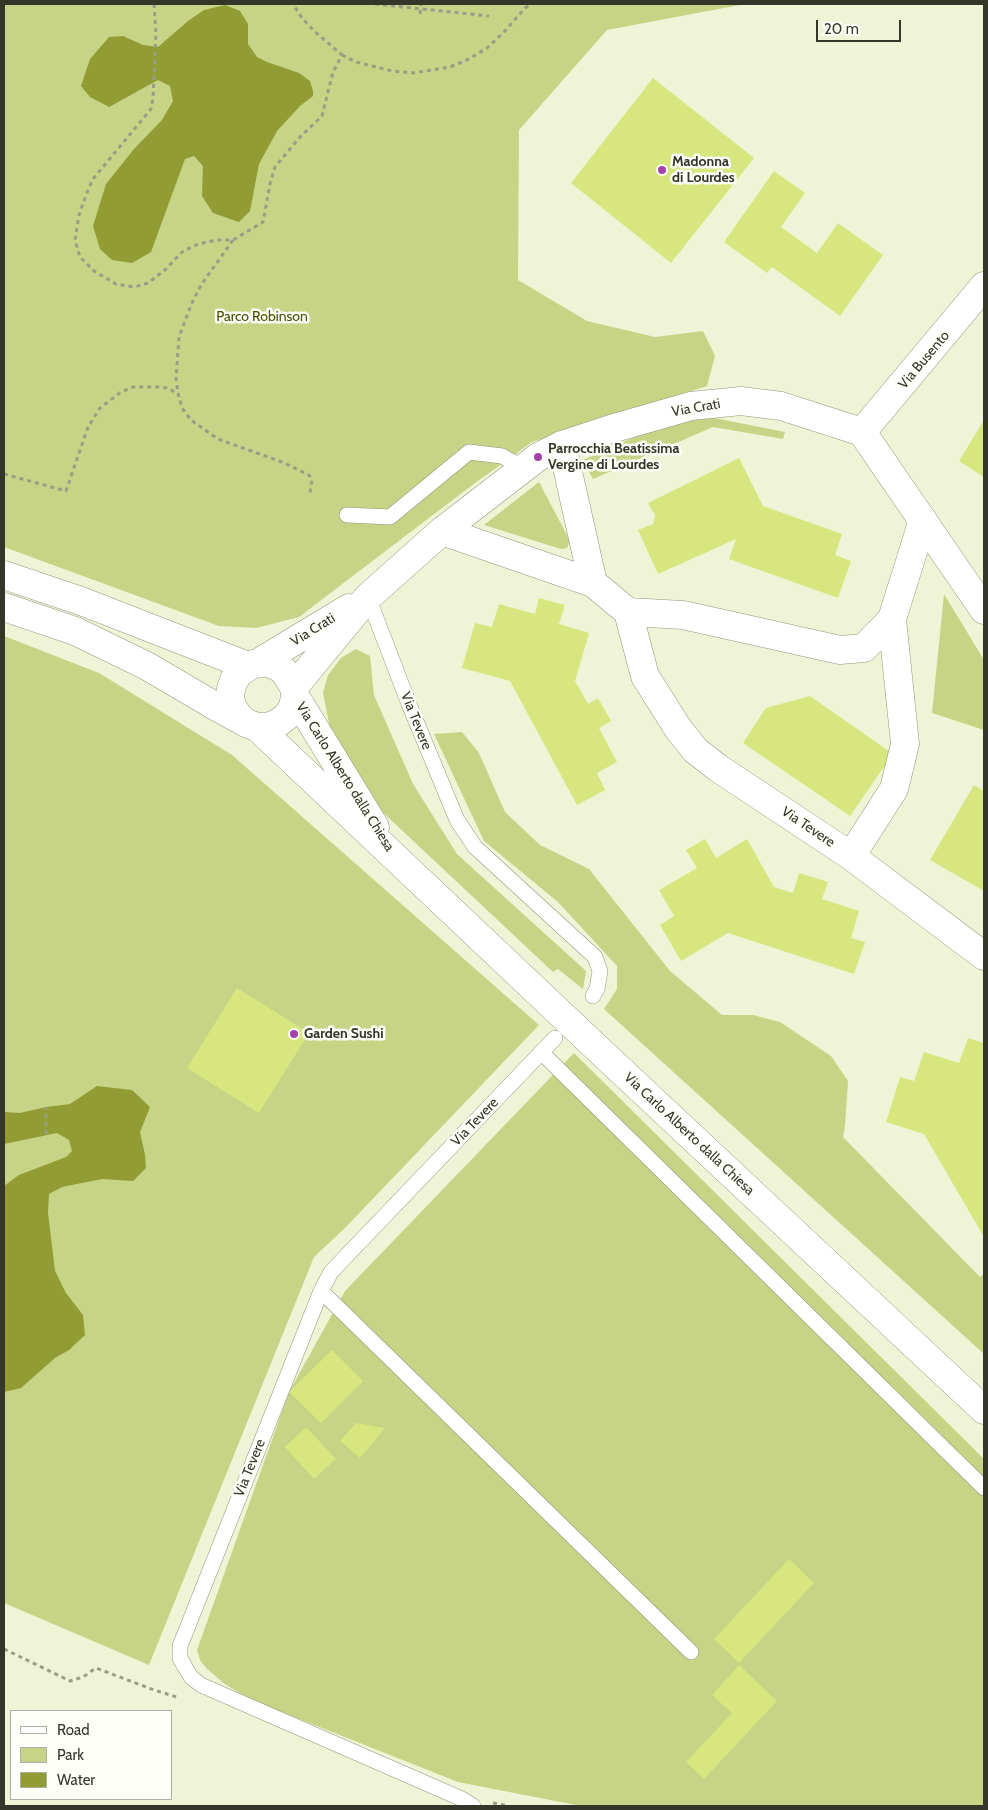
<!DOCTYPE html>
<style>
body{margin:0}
#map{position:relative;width:988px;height:1810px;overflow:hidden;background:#eff4d7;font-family:Cabin,sans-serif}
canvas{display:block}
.frame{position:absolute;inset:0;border:5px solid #34362a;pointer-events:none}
.legend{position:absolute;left:10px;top:1710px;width:162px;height:90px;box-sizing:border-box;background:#fefff9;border:1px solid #adafa6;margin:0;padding:6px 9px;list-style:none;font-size:15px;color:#34362a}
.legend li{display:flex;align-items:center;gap:10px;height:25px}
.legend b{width:25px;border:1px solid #adafa6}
.scale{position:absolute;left:816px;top:20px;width:85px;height:22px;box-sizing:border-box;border:2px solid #34362a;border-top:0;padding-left:6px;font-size:15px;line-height:18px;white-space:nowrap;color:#34362a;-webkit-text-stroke:4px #fefff9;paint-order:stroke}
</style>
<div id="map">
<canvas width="988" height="1810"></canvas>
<div class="frame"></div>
<ul class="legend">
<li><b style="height:6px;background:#fff"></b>Road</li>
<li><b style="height:14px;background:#c7d385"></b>Park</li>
<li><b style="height:14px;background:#919c35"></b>Water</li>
</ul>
<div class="scale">20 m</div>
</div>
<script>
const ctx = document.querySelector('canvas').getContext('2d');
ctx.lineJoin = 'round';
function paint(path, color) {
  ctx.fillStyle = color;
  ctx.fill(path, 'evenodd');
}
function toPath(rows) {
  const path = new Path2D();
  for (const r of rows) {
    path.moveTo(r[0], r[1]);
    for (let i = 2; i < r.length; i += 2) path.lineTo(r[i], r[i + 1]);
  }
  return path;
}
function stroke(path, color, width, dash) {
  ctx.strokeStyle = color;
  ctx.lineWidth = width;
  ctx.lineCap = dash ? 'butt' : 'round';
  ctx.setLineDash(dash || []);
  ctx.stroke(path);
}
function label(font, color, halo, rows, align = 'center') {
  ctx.font = font + ' Cabin,sans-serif';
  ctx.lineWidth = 5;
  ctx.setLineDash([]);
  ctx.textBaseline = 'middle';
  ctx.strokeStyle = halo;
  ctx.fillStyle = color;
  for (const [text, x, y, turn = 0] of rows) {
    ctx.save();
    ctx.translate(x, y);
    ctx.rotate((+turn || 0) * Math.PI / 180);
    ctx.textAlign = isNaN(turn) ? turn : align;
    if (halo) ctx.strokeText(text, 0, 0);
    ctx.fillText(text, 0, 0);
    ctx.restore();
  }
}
paint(toPath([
 [4,4,745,4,607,30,519,130,518,280,587,321,655,337,703,331,715,356,707,386,532,442,471,486,299,617,256,628,219,626,4,547],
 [709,417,785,432,783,439,713,427,593,479,583,460,639,435,689,418],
 [539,482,570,541,567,548,561,549,484,525],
 [944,594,984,660,984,730,932,713],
 [4,636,99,673,232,755,539,1025,344,1229,314,1257,149,1665,4,1603],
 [356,649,370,656,374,695,413,784,457,854,586,971,583,989,558,969,553,972,376,806,330,728,323,693,328,675,341,658],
 [462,732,479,753,505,812,540,845,589,869,670,971,722,1015,753,1015,780,1022,831,1056,848,1081,845,1126,843,1137,980,1277,984,1274,984,1354,604,1009,617,989,617,966,558,902,484,841,434,734],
 [574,1053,984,1459,984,1806,581,1806,458,1782,249,1699,225,1684,207,1669,200,1660,197,1650,289,1392,345,1291]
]), '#c7d385');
paint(toPath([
 [225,5,240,11,248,24,248,44,257,57,267,62,299,73,310,81,313,91,313,96,300,106,277,131,259,164,250,211,239,222,213,213,202,196,203,166,194,156,185,159,151,252,132,263,112,260,100,249,93,226,106,184,134,149,162,120,173,101,170,86,158,80,109,107,90,97,81,86,90,59,109,37,123,36,143,45,158,47,188,21,204,10],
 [97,1086,132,1090,150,1107,140,1132,145,1155,146,1168,133,1181,102,1179,62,1187,49,1194,48,1213,55,1271,66,1293,83,1315,85,1335,69,1350,55,1358,21,1388,4,1392,4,1186,19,1175,66,1157,72,1151,69,1140,57,1133,4,1144,4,1112,20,1113,46,1107,70,1104]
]), '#919c35');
paint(toPath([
 [653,78,754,158,671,263,571,183],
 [774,171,805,193,781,227,817,253,838,223,883,255,840,316,772,267,767,273,724,242],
 [984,420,984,477,959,461],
 [739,458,763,506,842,534,835,555,851,561,838,598,729,559,736,539,658,574,638,530,653,524,655,515,648,503],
 [539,598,565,605,559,624,589,633,575,681,588,704,598,698,611,721,599,728,617,762,597,773,605,790,577,805,510,681,462,668,475,623,492,627,499,604,535,614],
 [810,696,893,754,850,816,743,743,766,708],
 [974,785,984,791,984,891,930,860],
 [705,839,716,858,747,839,774,887,793,893,799,873,828,882,822,899,859,911,851,938,865,942,854,974,728,933,681,961,660,925,674,916,659,890,697,868,686,850],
 [237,988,309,1033,259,1113,187,1068],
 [968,1038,984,1043,984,1237,924,1134,886,1122,900,1077,914,1081,924,1052,959,1063],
 [332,1350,363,1381,321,1423,289,1392],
 [356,1423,385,1428,360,1458,340,1441],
 [306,1427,336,1459,314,1479,285,1447],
 [789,1559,814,1583,739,1663,714,1639],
 [739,1665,777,1701,704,1779,686,1762,732,1713,712,1695]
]), '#d8e680');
const lane = toPath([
 [347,515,390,517,469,452,502,456,523,468],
 [368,597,409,704,457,820,475,847,595,957,600,971,597,989,593,996],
 [541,1052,984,1488],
 [321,1291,691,1652],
 [473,1806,462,1799,201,1685,191,1677,185,1667,180,1658,180,1646,321,1291,331,1272,555,1038]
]);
const street = toPath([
 [862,432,984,286],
 [562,445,593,583,628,612,683,615,840,650,864,648,892,619,923,520],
 [442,531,593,583],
 [628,612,645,676,677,727,695,750,718,768,851,856],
 [892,619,905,744,894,789,851,856,984,956],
 [258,663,349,608],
 [294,687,368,597,442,531,538,457,562,445,611,429,691,406,741,401,781,406,862,432,984,610]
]);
const secondary = toPath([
 [4,575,81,601,248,666],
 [4,607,75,631,147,666,215,706,246,723,257,727,268,727,278,723,287,716,293,707,295,696,294,687,284,671,276,666,268,663,253,664,240,672,234,680,231,689,230,699,233,708,239,717,246,723],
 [295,696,375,827],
 [257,727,599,1050,984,1410]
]);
stroke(lane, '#91967b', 16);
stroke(street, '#91967b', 29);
stroke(secondary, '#91967b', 29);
stroke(toPath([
 [154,4,156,33,153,98,151,109,93,179,86,195,79,215,75,240,80,257,94,271,116,284,134,287,148,283,165,270,182,252,198,244,217,240,233,240,263,222,270,184,275,167,300,137,322,116,333,72,342,55,314,31,302,18,293,4],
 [375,4,489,16],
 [420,14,421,4],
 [342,55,356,62,392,71,413,73,450,67,467,60,487,48,504,32,525,8,532,4],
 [233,240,201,285,191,305,179,337,176,378,178,393,182,408,191,420,218,439,282,462,309,475,312,480,310,493],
 [4,474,66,491,88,427,100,408,121,392,133,387,158,387,167,388,177,393],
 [46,1134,46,1107],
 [4,1649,70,1681,83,1677,96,1668,154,1690,180,1698],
 [493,1803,509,1806]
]), '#999d88', 3, [4, 4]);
stroke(lane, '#fff', 15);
stroke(street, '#fff', 28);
stroke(secondary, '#fff', 28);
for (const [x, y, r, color] of [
 [662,170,5,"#a442a9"],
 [538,457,5,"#a442a9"],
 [294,1034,5,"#a442a9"]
]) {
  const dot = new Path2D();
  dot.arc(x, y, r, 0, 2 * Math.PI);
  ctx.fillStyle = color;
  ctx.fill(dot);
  stroke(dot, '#fefff9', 2);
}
label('bold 14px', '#34362a', '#fefff9', [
 ["Madonna",672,162],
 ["di Lourdes",672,178],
 ["Parrocchia Beatissima",548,449],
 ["Vergine di Lourdes",548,465],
 ["Garden Sushi",304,1034]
], 'left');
label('14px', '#484f00', '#fefff9', [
 ["Parco Robinson",262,317]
]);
label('14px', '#34362a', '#fefff9', [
 ["Via Busento",924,360,-50],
 ["Via Crati",696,408,-10],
 ["Via Crati",313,630,-32],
 ["Via Tevere",416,721,68],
 ["Via Carlo Alberto dalla Chiesa",345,777,58],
 ["Via Tevere",808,827,34],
 ["Via Tevere",475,1122,-46],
 ["Via Carlo Alberto dalla Chiesa",689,1134,43],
 ["Via Tevere",250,1468,-68]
]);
</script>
